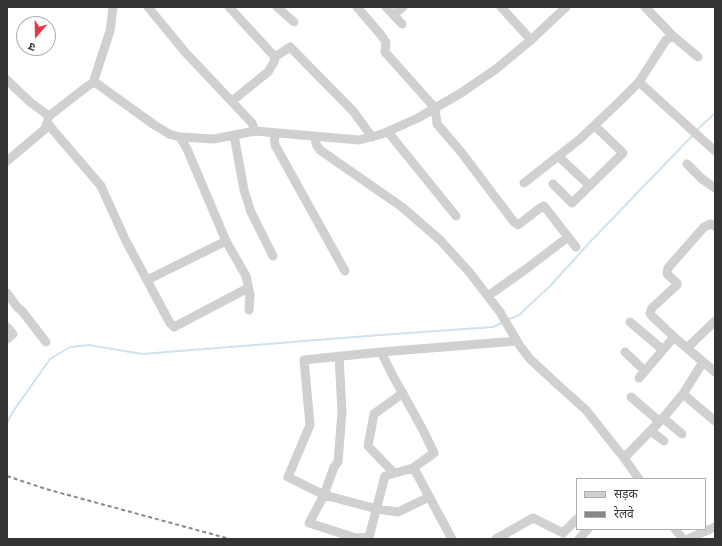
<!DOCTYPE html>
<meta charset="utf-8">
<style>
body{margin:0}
#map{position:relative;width:722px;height:546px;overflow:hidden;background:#fff;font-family:"Nunito Sans","Noto Sans Devanagari",sans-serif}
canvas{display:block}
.frame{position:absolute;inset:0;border:8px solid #333;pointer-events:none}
.legend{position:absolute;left:576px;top:478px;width:130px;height:52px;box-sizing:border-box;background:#fff;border:1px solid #adadad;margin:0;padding:5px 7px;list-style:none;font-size:12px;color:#333}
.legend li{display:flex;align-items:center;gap:8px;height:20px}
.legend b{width:20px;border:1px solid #adadad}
.north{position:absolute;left:16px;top:16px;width:40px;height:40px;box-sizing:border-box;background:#fff;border:1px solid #adadad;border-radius:50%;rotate:200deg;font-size:11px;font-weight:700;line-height:16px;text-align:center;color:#333}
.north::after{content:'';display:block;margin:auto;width:14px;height:18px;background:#e63946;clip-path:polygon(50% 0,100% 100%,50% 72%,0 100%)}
</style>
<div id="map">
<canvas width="722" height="546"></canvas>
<div class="frame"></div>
<ul class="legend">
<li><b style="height:5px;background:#d0d0d0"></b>सड़क</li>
<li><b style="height:5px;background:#888"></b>रेलवे</li>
</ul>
<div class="north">उ</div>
</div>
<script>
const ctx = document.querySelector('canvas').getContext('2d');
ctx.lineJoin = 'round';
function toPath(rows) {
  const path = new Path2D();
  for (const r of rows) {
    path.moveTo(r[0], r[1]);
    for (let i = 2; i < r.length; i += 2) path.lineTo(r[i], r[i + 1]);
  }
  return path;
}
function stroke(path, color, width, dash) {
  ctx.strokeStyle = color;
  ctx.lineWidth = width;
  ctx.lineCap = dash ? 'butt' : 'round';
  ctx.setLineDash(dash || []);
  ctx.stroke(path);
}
stroke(toPath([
 [697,130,715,113],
 [507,320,519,315,550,286,590,242,693,135],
 [7,423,12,413,50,359,70,347,89,345,142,354,367,336,493,327,503,322]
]), '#cfe2ee', 2);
stroke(toPath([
 [148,7,185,52,252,123,255,131],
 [229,7,275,57],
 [277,7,294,22],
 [357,7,381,35,386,42,385,52,435,108,437,124,461,152,514,222,518,225,540,208,544,206,576,247],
 [386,7,402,24],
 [501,7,531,40],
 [645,7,673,36,698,57],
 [394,15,403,7],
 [7,80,30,102,49,116],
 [639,82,715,151],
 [93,83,110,31,113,7],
 [232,101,268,72,274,62,275,57,290,47,353,111,372,137],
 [47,123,101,186,125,239,170,323,174,327,248,288],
 [388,132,456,216],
 [274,133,275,145,345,271],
 [234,135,244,190,251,212,273,256],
 [315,136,316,144,320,150,402,207,440,240,470,273,500,312,511,331,520,346,530,359,557,384,586,410,620,453,623,455,627,455,663,418,683,394,715,421],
 [180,137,187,149,226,241,246,276,250,295,249,310],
 [558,156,590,186],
 [7,161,45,129,47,123,49,116,89,85,93,83,96,83,153,124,169,134,180,137,214,139,255,131,359,140,382,134,418,118,461,93,496,69,531,40,566,7],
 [687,164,702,179,715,188],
 [524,183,580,139,618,103,639,82,666,40,673,36],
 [553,184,572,203,623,153,595,126],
 [715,226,710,224,704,227,668,268,667,274,677,283,677,285,652,308,650,313,653,317,674,337,715,372],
 [147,280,226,241],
 [7,293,17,307,22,311,46,342],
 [488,296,526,269,568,237],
 [630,322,663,350],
 [7,327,13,334,7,339],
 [687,348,715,321],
 [625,352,645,371],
 [339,356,342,412,338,462,334,467,324,495,309,523,356,538,369,537,385,476,413,468,434,453,423,430,393,376,381,352],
 [639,378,674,337],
 [683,394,703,362],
 [631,397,659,421],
 [663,418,682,434],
 [651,431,664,441],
 [622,455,639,479],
 [413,468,417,474,452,539],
 [394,473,368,446,374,414,403,393],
 [429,497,398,512,377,509,324,495,288,477,310,425,304,360,381,352,517,341],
 [675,529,683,539],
 [496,539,533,518,563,533,577,519],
 [579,539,588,529],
 [688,539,715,527]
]), '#d0d0d0', 9);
stroke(toPath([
 [7,476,46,489,230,539]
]), '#888', 2, [4, 3]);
</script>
